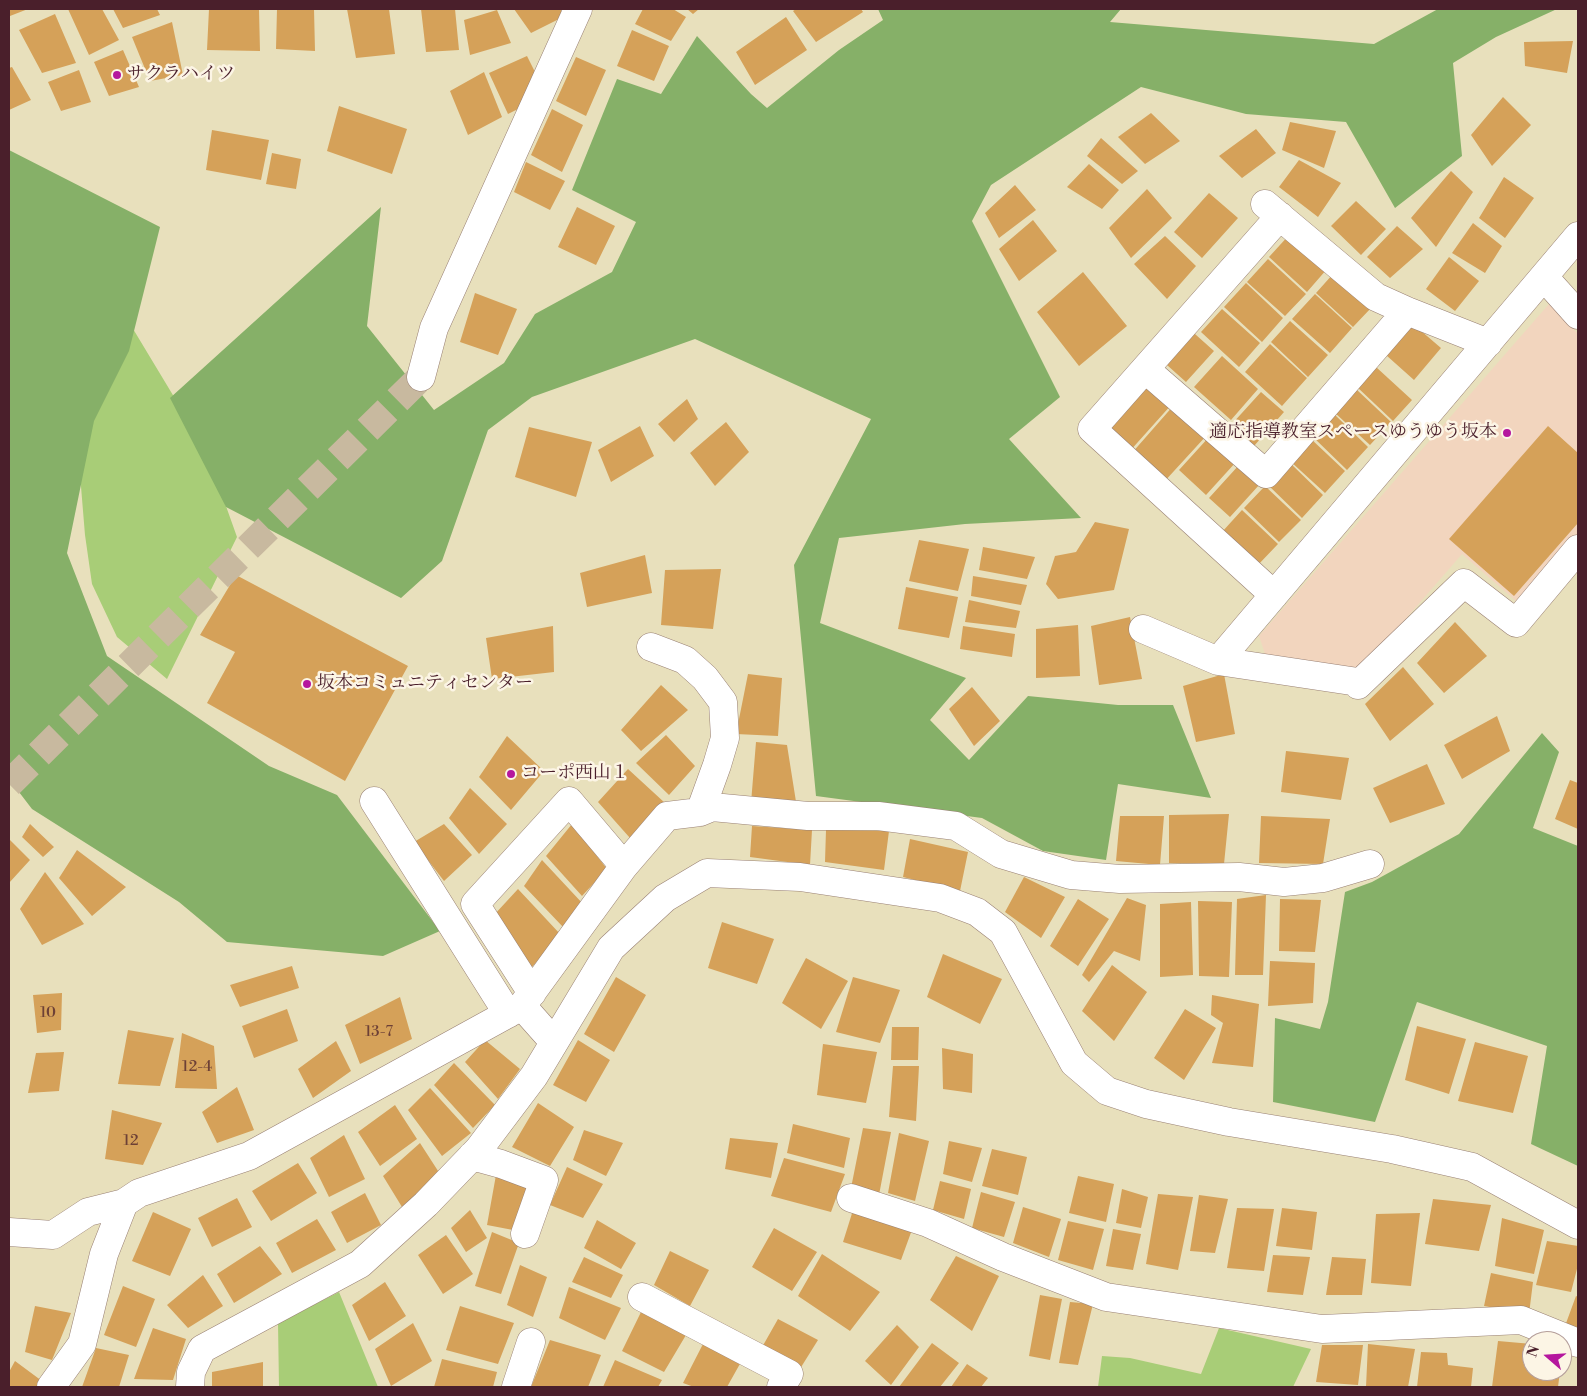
<!DOCTYPE html>
<meta charset="utf-8">
<style>
body{margin:0}
#map{position:relative;width:1587px;height:1396px;overflow:hidden;background:#e8e0bc;font-family:"Libre Bodoni",serif}
canvas{display:block}
.frame{position:absolute;inset:0;border:10px solid #4a1f2b;pointer-events:none}
.north{position:absolute;left:1522px;top:1331px;width:50px;height:50px;box-sizing:border-box;background:#fcf5e5;border:1px solid #b59f9b;border-radius:50%;rotate:289deg;font-size:14px;font-weight:700;line-height:20px;text-align:center;color:#4a1f2b}
.north::after{content:'';display:block;margin:auto;width:18px;height:22px;background:#b5179e;clip-path:polygon(50% 0,100% 100%,50% 72%,0 100%)}
</style>
<div id="map">
<canvas width="1587" height="1396"></canvas>
<div class="frame"></div>
<div class="north">N</div>
</div>
<script>
const ctx = document.querySelector('canvas').getContext('2d');
ctx.lineJoin = 'round';
function paint(path, color) {
  ctx.fillStyle = color;
  ctx.fill(path, 'evenodd');
}
function toPath(rows) {
  const path = new Path2D();
  for (const r of rows) {
    path.moveTo(r[0], r[1]);
    for (let i = 2; i < r.length; i += 2) path.lineTo(r[i], r[i + 1]);
  }
  return path;
}
function stroke(path, color, width, dash) {
  ctx.strokeStyle = color;
  ctx.lineWidth = width;
  ctx.lineCap = dash ? 'butt' : 'round';
  ctx.setLineDash(dash || []);
  ctx.stroke(path);
}
function label(font, color, halo, rows, align = 'center') {
  ctx.font = font + ' "Libre Bodoni","Noto Serif JP",serif';
  ctx.lineWidth = 5;
  ctx.setLineDash([]);
  ctx.textBaseline = 'middle';
  ctx.strokeStyle = halo;
  ctx.fillStyle = color;
  for (const [text, x, y, turn = 0] of rows) {
    ctx.save();
    ctx.translate(x, y);
    ctx.rotate((+turn || 0) * Math.PI / 180);
    ctx.textAlign = isNaN(turn) ? turn : align;
    if (halo) ctx.strokeText(text, 0, 0);
    ctx.fillText(text, 0, 0);
    ctx.restore();
  }
}
paint(toPath([
 [1549,304,1578,334,1578,533,1516,601,1462,554,1357,675,1266,657,1259,636]
]), '#f2d5be');
paint(toPath([
 [109,289,206,450,237,537,167,679,117,637,92,584,85,535,75,414],
 [339,1292,378,1387,279,1387,278,1323],
 [1219,1328,1311,1349,1293,1387,1098,1387,1102,1356,1130,1358,1201,1374]
]), '#a8cd77');
paint(toPath([
 [878,9,1121,9,1110,22,1374,44,1438,9,1557,9,1496,37,1453,63,1462,156,1395,208,1346,122,1246,114,1141,87,991,185,972,221,1060,397,1009,439,1081,518,965,524,839,538,820,623,966,678,930,720,969,760,1028,696,1118,705,1173,705,1211,798,1118,784,1106,860,1043,851,982,818,816,796,794,565,871,419,695,339,532,397,488,430,442,561,401,598,226,507,170,398,381,207,367,326,434,410,504,363,535,314,612,272,636,222,572,190,617,79,661,94,697,36,751,94,767,108,839,50,883,20],
 [9,150,160,227,129,351,94,421,67,553,107,656,269,766,337,795,440,931,383,956,227,942,179,902,32,809,9,779],
 [1542,733,1559,752,1533,828,1578,846,1578,1166,1531,1144,1547,1046,1417,1002,1375,1122,1273,1102,1275,1018,1320,1029,1328,1002,1345,892,1372,882,1459,834]
]), '#86b068');
paint(toPath([
 [9,9,28,9,10,16],
 [68,9,102,9,119,40,89,55],
 [113,9,157,9,160,15,123,28],
 [209,9,259,9,260,51,207,50],
 [277,9,314,9,315,51,276,49],
 [347,9,389,9,395,54,356,58],
 [421,9,455,9,459,50,426,52],
 [514,9,560,9,565,16,531,33],
 [643,9,673,9,686,17,671,41,635,24],
 [687,9,699,9,693,14],
 [796,9,861,9,863,12,816,42,793,11],
 [497,10,511,43,470,55,464,20],
 [55,14,76,63,42,73,19,30],
 [786,17,807,50,755,85,736,52],
 [172,22,183,75,150,81,132,37],
 [632,30,669,46,654,81,617,66],
 [1573,41,1567,73,1525,66,1524,42],
 [123,50,139,87,109,96,94,62],
 [527,56,540,82,530,103,508,114,489,73],
 [576,57,606,70,586,116,556,101],
 [12,67,31,100,9,110,9,68],
 [79,70,91,102,61,111,48,82],
 [484,72,502,117,468,135,450,91],
 [1503,97,1531,125,1492,166,1471,135],
 [339,106,407,129,392,174,327,151],
 [552,109,583,125,562,172,531,155],
 [1151,113,1180,141,1145,164,1118,137],
 [1290,122,1336,131,1324,168,1282,150],
 [1256,129,1276,153,1242,178,1219,156],
 [212,130,269,140,261,180,206,170],
 [1101,138,1138,171,1122,184,1087,156],
 [272,153,301,159,296,189,266,184],
 [1299,160,1341,183,1318,217,1279,187],
 [526,162,565,181,550,210,514,192],
 [1089,164,1119,190,1102,209,1067,187],
 [1451,171,1473,192,1436,247,1411,218],
 [1504,177,1534,198,1505,238,1479,218],
 [1015,185,1036,210,999,238,985,213],
 [1147,189,1172,218,1131,258,1109,228],
 [1209,193,1238,218,1202,258,1174,232],
 [1356,201,1386,229,1361,255,1331,226],
 [577,207,615,226,596,265,558,247],
 [1033,220,1057,251,1019,281,999,249],
 [1473,223,1502,246,1485,273,1452,253],
 [1397,226,1423,249,1390,278,1367,257],
 [1290,234,1327,269,1307,292,1269,257],
 [1165,236,1196,266,1167,299,1134,264],
 [1449,257,1479,281,1455,311,1426,289],
 [1268,259,1306,294,1285,316,1247,282],
 [1083,272,1127,326,1079,366,1037,312],
 [1333,274,1371,308,1353,327,1316,293],
 [1246,283,1283,318,1262,342,1224,307],
 [475,293,517,309,498,355,460,342],
 [1315,294,1352,328,1330,353,1292,319],
 [1222,309,1260,343,1239,367,1201,332],
 [1290,321,1328,355,1308,377,1271,342],
 [1413,324,1441,348,1414,380,1386,355],
 [1186,326,1214,351,1186,382,1158,357],
 [1270,344,1307,378,1282,406,1245,372],
 [1222,356,1258,389,1231,420,1194,387],
 [1376,367,1412,400,1393,421,1357,387],
 [1143,377,1172,404,1129,452,1100,425],
 [1356,389,1391,422,1370,445,1334,412],
 [1261,392,1284,412,1254,446,1231,425],
 [687,399,698,419,674,442,658,424],
 [1174,405,1207,435,1163,483,1131,454],
 [1333,413,1368,447,1347,470,1312,436],
 [726,422,749,452,715,486,690,453],
 [640,426,654,456,611,482,598,450],
 [1548,426,1578,453,1578,523,1514,596,1449,539],
 [529,427,592,442,576,497,515,477],
 [1209,437,1236,462,1206,495,1179,470],
 [1310,438,1345,471,1325,493,1289,460],
 [1288,461,1323,495,1302,518,1267,484],
 [1239,465,1260,484,1230,517,1209,498],
 [1265,486,1301,520,1279,542,1244,508],
 [1242,510,1278,544,1257,566,1222,532],
 [1095,522,1129,529,1114,590,1058,599,1046,584,1055,556,1076,552],
 [919,540,969,549,958,591,909,581],
 [983,547,1035,557,1027,579,979,570],
 [645,555,652,593,587,607,580,573],
 [721,569,713,629,661,625,665,570],
 [236,575,408,666,345,781,207,703,235,652,200,635],
 [973,576,1027,585,1021,605,971,596],
 [906,587,958,597,949,638,898,629],
 [969,600,1020,611,1016,628,965,622],
 [1130,617,1142,679,1099,685,1091,626],
 [1455,622,1487,656,1444,693,1417,663],
 [1078,625,1080,676,1036,678,1036,629],
 [553,626,554,672,492,679,486,638],
 [963,626,1015,634,1012,657,960,649],
 [1403,667,1434,704,1390,741,1365,704],
 [748,674,782,678,778,736,736,734],
 [1224,674,1235,734,1196,742,1183,686],
 [661,685,688,710,641,751,621,730],
 [972,687,1000,721,974,746,949,709],
 [1497,716,1510,751,1462,779,1444,745],
 [666,735,695,766,669,795,636,763],
 [507,736,544,771,511,810,479,777],
 [756,742,787,745,797,808,751,803],
 [1286,751,1349,758,1341,800,1281,792],
 [1427,764,1445,804,1390,823,1373,788],
 [628,769,665,803,630,838,598,802],
 [1570,780,1578,783,1578,829,1555,819],
 [470,788,507,824,479,854,449,818],
 [1229,814,1224,864,1169,863,1169,815],
 [1120,816,1164,816,1160,865,1116,861],
 [1261,816,1330,819,1323,864,1259,863],
 [30,824,54,847,43,857,22,837],
 [444,824,472,855,444,881,414,842],
 [572,824,607,869,582,896,546,856],
 [752,826,812,830,810,865,750,857],
 [826,830,889,831,884,870,825,862],
 [9,839,30,860,9,883],
 [910,839,968,852,960,891,903,877],
 [77,850,126,887,92,916,59,878],
 [542,860,584,905,563,927,524,886],
 [45,872,84,924,42,945,20,909],
 [1024,877,1065,897,1041,938,1005,912],
 [518,889,561,935,531,968,494,915],
 [1266,895,1263,975,1235,975,1237,899],
 [1127,898,1146,905,1140,961,1114,951,1089,982,1082,975],
 [1078,899,1109,919,1078,966,1050,946],
 [1280,899,1321,900,1315,952,1279,951],
 [1198,901,1232,902,1229,977,1199,976],
 [1191,902,1193,975,1160,977,1160,904],
 [722,922,774,939,757,984,708,968],
 [943,954,1002,979,980,1024,927,997],
 [806,958,848,981,821,1029,782,1003],
 [1270,961,1315,963,1313,1003,1268,1006],
 [1112,965,1147,992,1114,1041,1082,1011],
 [292,966,299,988,240,1007,230,985],
 [616,977,646,995,614,1052,584,1034],
 [853,977,900,990,880,1043,836,1032],
 [62,993,61,1030,37,1033,33,995],
 [1212,995,1259,1004,1253,1067,1212,1063,1223,1023,1211,1015],
 [400,997,412,1039,360,1064,345,1025],
 [287,1009,298,1041,254,1058,242,1026],
 [1185,1009,1216,1028,1184,1080,1154,1058],
 [1417,1026,1466,1039,1449,1094,1405,1080],
 [892,1027,919,1027,918,1060,891,1060],
 [128,1030,174,1038,160,1086,118,1084],
 [182,1033,214,1046,217,1089,175,1088],
 [485,1040,520,1069,498,1099,465,1062],
 [578,1040,610,1060,586,1102,553,1085],
 [336,1041,351,1071,313,1098,298,1069],
 [1475,1042,1528,1056,1513,1113,1458,1101],
 [823,1044,877,1052,866,1103,817,1095],
 [942,1048,973,1054,972,1093,943,1089],
 [64,1052,59,1091,28,1093,36,1053],
 [454,1063,495,1105,473,1128,434,1085],
 [893,1066,919,1066,916,1121,889,1117],
 [237,1087,254,1130,217,1143,202,1112],
 [430,1088,471,1133,442,1156,408,1110],
 [538,1103,574,1127,550,1166,512,1147],
 [395,1105,417,1139,380,1166,358,1132],
 [112,1110,162,1123,143,1165,105,1159],
 [793,1124,850,1138,844,1168,787,1153],
 [863,1128,891,1132,879,1195,851,1188],
 [584,1130,623,1143,606,1176,573,1160],
 [899,1133,929,1141,915,1201,888,1193],
 [344,1135,365,1179,329,1197,310,1158],
 [730,1138,778,1143,771,1178,725,1169],
 [949,1141,982,1148,972,1182,943,1174],
 [420,1143,440,1174,402,1207,383,1176],
 [992,1149,1027,1157,1018,1195,982,1186],
 [784,1158,845,1174,831,1212,771,1196],
 [298,1163,317,1193,271,1221,252,1191],
 [567,1167,603,1184,583,1218,550,1205],
 [496,1175,530,1186,513,1230,487,1225],
 [1078,1176,1114,1184,1106,1222,1069,1213],
 [940,1181,971,1189,964,1219,933,1210],
 [1122,1189,1148,1197,1141,1228,1116,1223],
 [981,1192,1015,1202,1004,1237,972,1228],
 [365,1193,381,1225,347,1243,331,1212],
 [1158,1194,1193,1197,1178,1270,1146,1264],
 [1199,1195,1228,1199,1215,1253,1190,1251],
 [237,1198,252,1227,212,1247,198,1218],
 [1433,1199,1491,1205,1479,1251,1425,1244],
 [854,1207,913,1227,901,1260,843,1242],
 [1023,1207,1061,1219,1049,1257,1013,1243],
 [1237,1208,1274,1209,1264,1271,1227,1268],
 [1282,1208,1317,1212,1312,1250,1276,1246],
 [470,1210,487,1238,466,1252,451,1228],
 [153,1212,191,1229,170,1276,132,1261],
 [1420,1213,1411,1286,1371,1283,1376,1214],
 [1502,1218,1544,1230,1534,1274,1495,1266],
 [317,1219,336,1250,292,1273,276,1243],
 [597,1220,636,1243,621,1269,584,1248],
 [1068,1221,1104,1229,1093,1270,1058,1260],
 [774,1228,817,1252,792,1291,752,1267],
 [1113,1229,1141,1234,1133,1270,1106,1266],
 [492,1232,519,1243,501,1294,475,1286],
 [446,1235,473,1274,443,1294,418,1255],
 [1547,1241,1578,1246,1578,1265,1571,1292,1536,1285],
 [260,1246,282,1274,234,1303,217,1274],
 [670,1251,709,1270,690,1306,654,1285],
 [822,1254,880,1292,850,1331,798,1296],
 [1273,1255,1310,1257,1303,1295,1267,1292],
 [956,1256,999,1276,972,1331,930,1300],
 [584,1257,623,1275,611,1298,572,1282],
 [1332,1257,1366,1259,1362,1295,1326,1295],
 [520,1265,547,1277,533,1317,507,1305],
 [1491,1273,1533,1282,1529,1314,1484,1306],
 [203,1275,223,1306,188,1328,167,1305],
 [385,1282,406,1316,369,1341,352,1305],
 [123,1286,155,1299,136,1347,104,1335],
 [569,1287,621,1308,605,1340,559,1318],
 [1040,1295,1062,1299,1050,1360,1029,1356],
 [1576,1296,1578,1297,1578,1330,1565,1326],
 [1070,1302,1093,1304,1078,1365,1059,1363],
 [35,1306,71,1313,52,1360,25,1352],
 [460,1306,514,1323,498,1364,446,1350],
 [642,1310,686,1335,664,1372,622,1351],
 [778,1319,818,1340,798,1372,761,1349],
 [413,1323,432,1361,391,1386,375,1349],
 [897,1325,919,1347,891,1385,865,1361],
 [153,1328,186,1339,173,1380,134,1379],
 [550,1340,601,1355,588,1387,531,1387],
 [1498,1341,1532,1344,1532,1371,1560,1371,1558,1387,1492,1387],
 [932,1343,959,1363,940,1387,899,1387],
 [703,1344,741,1362,727,1387,694,1387,683,1383],
 [1368,1344,1415,1349,1408,1387,1366,1387],
 [1322,1345,1363,1345,1358,1385,1316,1382],
 [96,1348,129,1355,119,1387,82,1387],
 [1421,1352,1447,1353,1448,1365,1473,1368,1471,1387,1417,1387],
 [442,1359,497,1372,493,1387,434,1387],
 [615,1360,662,1380,658,1387,603,1387],
 [15,1361,42,1381,39,1387,9,1387,9,1372],
 [263,1362,263,1387,212,1387,212,1372],
 [967,1364,988,1378,981,1387,951,1387]
]), '#d5a159');
stroke(toPath([
 [9,784,421,377]
]), '#c8b99f', 28, [28, 14]);
const minor = toPath([
 [1265,204,1376,297,1407,311,1488,343],
 [1544,277,1578,315],
 [1145,369,1266,474,1407,311],
 [421,377,434,328,578,9],
 [1274,595,1092,429,1280,216],
 [1143,629,1218,661,1358,682,1358,685,1464,583,1516,623,1578,549],
 [651,647,685,660,705,678,723,702,725,738,717,765,700,812],
 [1218,661,1578,236],
 [374,801,508,1014],
 [532,993,475,904,569,801,624,866],
 [522,1006,554,1042],
 [472,1156,501,1164,544,1180,525,1234],
 [851,1198,928,1223,1003,1257,1106,1297,1322,1329,1521,1320,1578,1343],
 [9,1232,53,1235,88,1212,124,1203,139,1193,249,1156,522,1006,624,866,667,816,700,812,712,807,808,816,878,816,956,826,1001,854,1071,875,1120,879,1239,877,1284,882,1323,878,1370,864],
 [642,1297,789,1374,781,1387],
 [51,1387,82,1344,104,1254,124,1203],
 [190,1387,191,1372,202,1349,360,1264,426,1204,479,1149,534,1076,611,948,665,898,707,873,800,877,940,898,977,912,1003,932,1074,1063,1107,1091,1146,1104,1229,1122,1392,1149,1472,1167,1578,1225],
 [516,1387,531,1342]
]);
stroke(minor, '#998074', 29);
stroke(minor, '#fff', 28);
for (const [x, y, r, color] of [
 [117,75,5,"#b5179e"],
 [1507,433,5,"#b5179e"],
 [307,684,5,"#b5179e"],
 [511,774,5,"#b5179e"]
]) {
  const dot = new Path2D();
  dot.arc(x, y, r, 0, 2 * Math.PI);
  ctx.fillStyle = color;
  ctx.fill(dot);
  stroke(dot, '#fcf5e5', 2);
}
label('15px', '#6d4036', null, [
 ["10",48,1013],
 ["13-7",379,1032],
 ["12-4",197,1067],
 ["12",131,1141]
]);
label('18px', '#4a1f2b', '#fcf5e5', [
 ["サクラハイツ",127,75],
 ["適応指導教室スペースゆうゆう坂本",1497,433,"right"],
 ["坂本コミュニティセンター",317,684],
 ["コーポ西山１",521,774]
], 'left');
</script>
